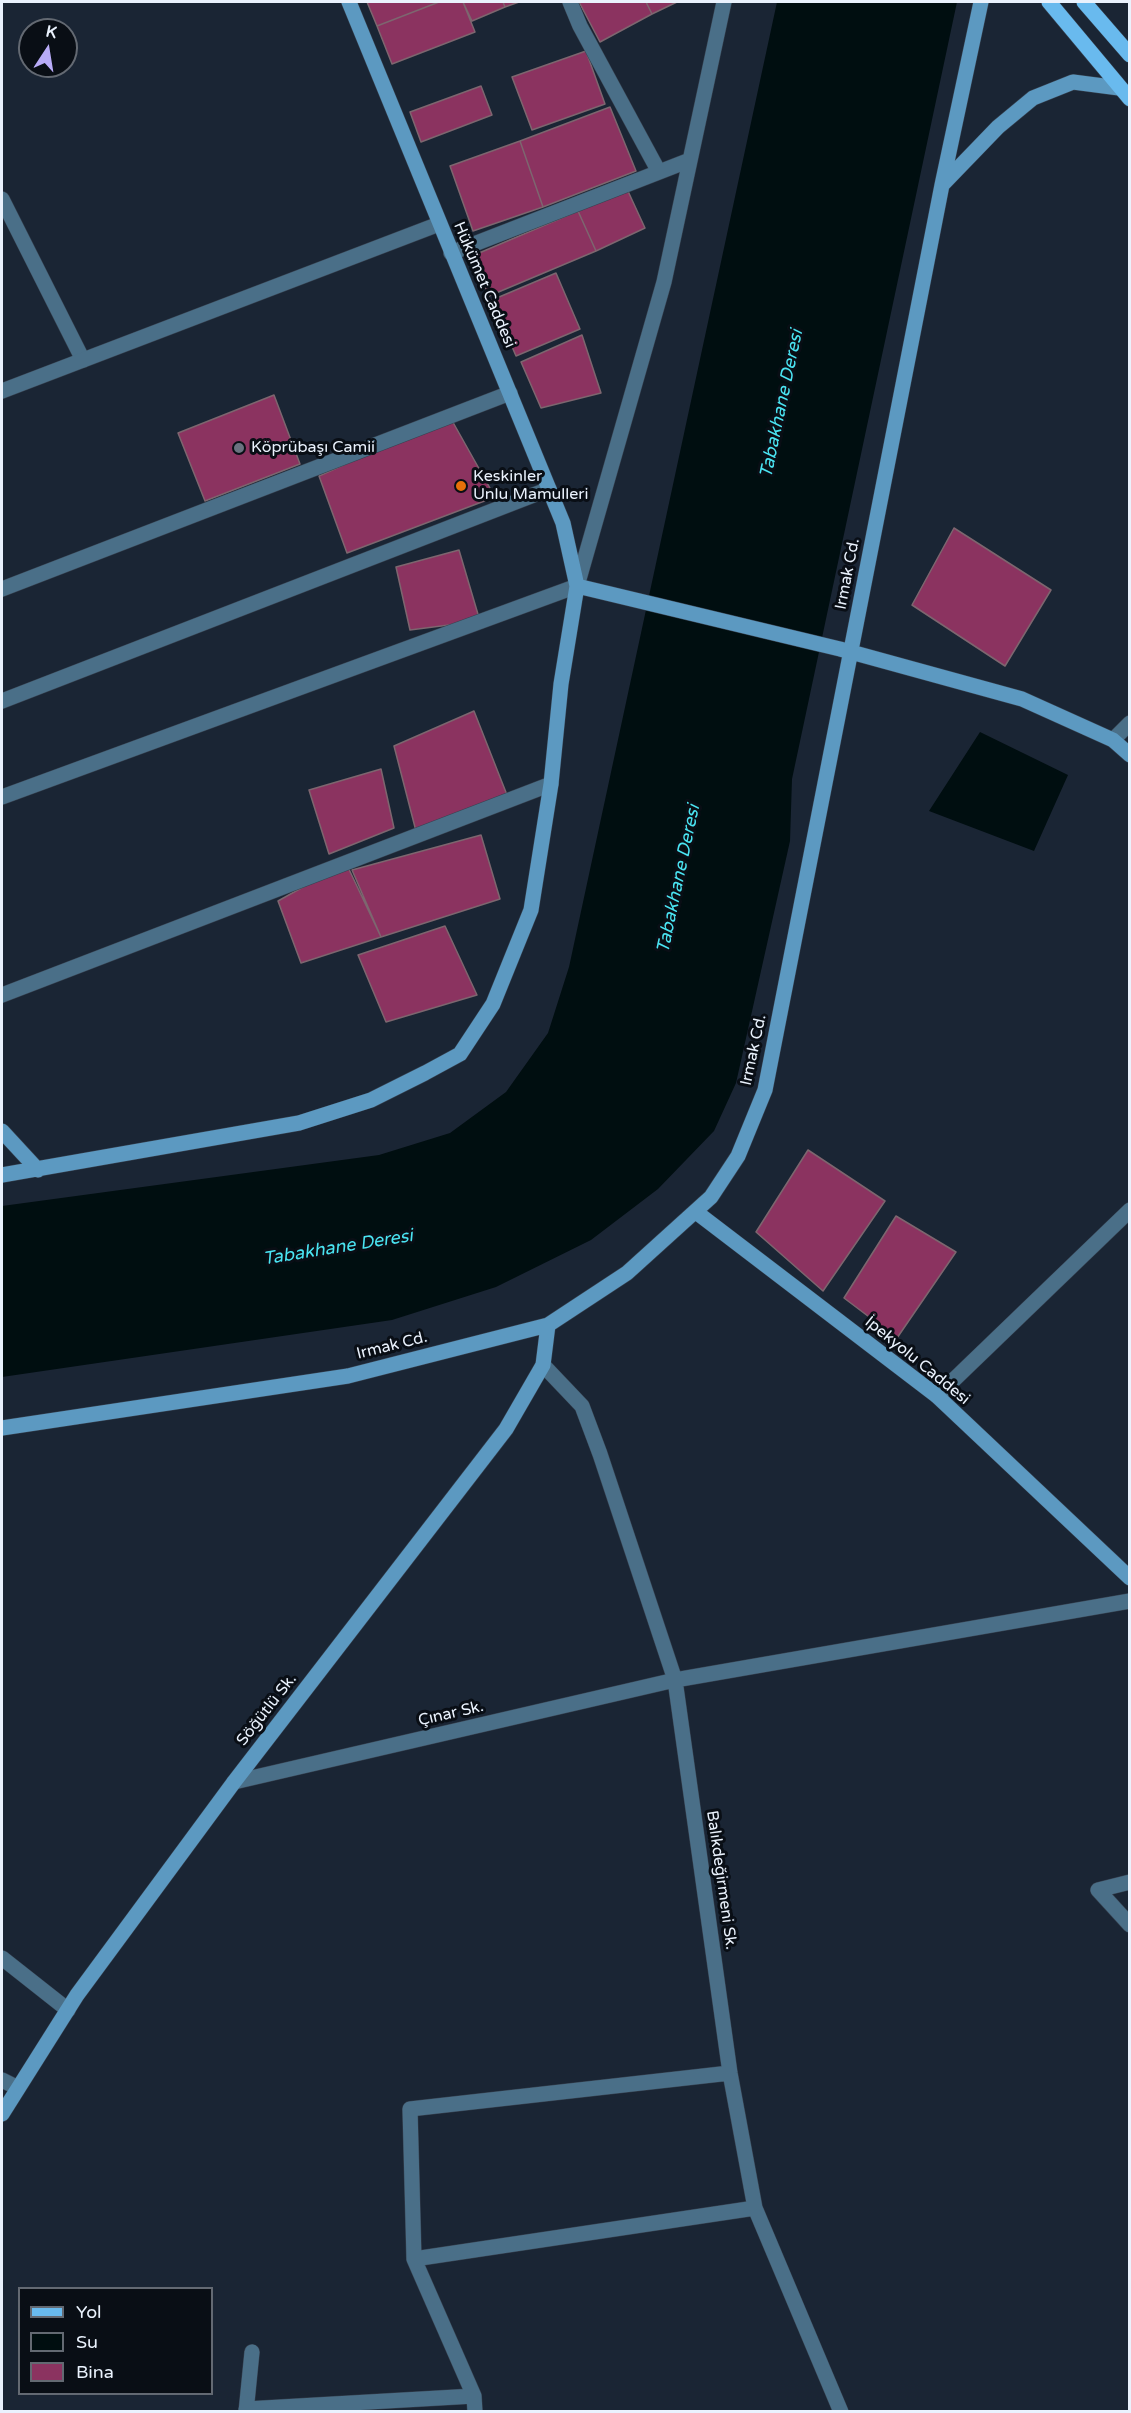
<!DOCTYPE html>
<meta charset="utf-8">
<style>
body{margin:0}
#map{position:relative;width:1131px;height:2413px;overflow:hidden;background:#1a2534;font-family:"Varela Round",sans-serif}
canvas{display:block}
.frame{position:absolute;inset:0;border:3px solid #eaf2fd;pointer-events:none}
.legend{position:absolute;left:18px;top:2287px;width:195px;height:108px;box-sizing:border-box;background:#090e15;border:2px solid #636972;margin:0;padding:8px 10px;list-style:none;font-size:18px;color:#eaf2fd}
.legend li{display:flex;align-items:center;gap:12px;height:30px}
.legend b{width:30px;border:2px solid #636972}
.north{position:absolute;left:18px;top:18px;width:60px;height:60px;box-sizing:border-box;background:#090e15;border:2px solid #636972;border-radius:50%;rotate:12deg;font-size:16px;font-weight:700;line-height:24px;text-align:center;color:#eaf2fd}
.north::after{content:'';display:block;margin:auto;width:21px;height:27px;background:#b8abf7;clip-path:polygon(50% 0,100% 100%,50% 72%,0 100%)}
</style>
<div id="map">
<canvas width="1131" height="2413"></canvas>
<div class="frame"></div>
<ul class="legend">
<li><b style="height:8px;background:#69baee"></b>Yol</li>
<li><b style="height:16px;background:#000e10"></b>Su</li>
<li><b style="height:16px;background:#8b3360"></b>Bina</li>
</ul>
<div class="north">K</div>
</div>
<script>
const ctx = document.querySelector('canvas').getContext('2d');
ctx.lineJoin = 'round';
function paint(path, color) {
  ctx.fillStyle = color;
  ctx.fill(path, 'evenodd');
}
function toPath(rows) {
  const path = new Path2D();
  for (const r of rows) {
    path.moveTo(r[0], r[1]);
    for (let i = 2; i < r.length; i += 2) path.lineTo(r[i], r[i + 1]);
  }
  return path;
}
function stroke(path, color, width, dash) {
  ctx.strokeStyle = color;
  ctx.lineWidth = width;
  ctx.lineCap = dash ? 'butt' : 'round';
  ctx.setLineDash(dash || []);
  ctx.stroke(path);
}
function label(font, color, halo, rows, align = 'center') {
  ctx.font = font + ' "Varela Round",sans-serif';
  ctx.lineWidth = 6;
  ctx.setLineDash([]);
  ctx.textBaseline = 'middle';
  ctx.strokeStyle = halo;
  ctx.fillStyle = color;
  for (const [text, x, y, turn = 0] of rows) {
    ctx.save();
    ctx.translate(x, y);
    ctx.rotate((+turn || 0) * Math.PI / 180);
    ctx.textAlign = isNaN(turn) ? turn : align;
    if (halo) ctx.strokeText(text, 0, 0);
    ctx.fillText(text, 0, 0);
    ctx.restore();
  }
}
paint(toPath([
 [777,2,957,2,792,779,790,841,736,1083,714,1131,658,1189,591,1240,496,1287,392,1320,2,1377,2,1206,379,1155,450,1133,506,1092,548,1033,569,967],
 [980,732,1068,775,1034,851,929,811]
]), '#000e10');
const building = toPath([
 [367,2,439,2,377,26,367,2],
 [439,2,463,2,475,32,392,64,377,26,439,2],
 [463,2,503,2,505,7,472,21,463,2],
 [503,2,519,2,505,7,503,2],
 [579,2,646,2,652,14,600,42,579,2],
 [646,2,677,2,652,14,646,2],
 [586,51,605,104,532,130,512,77,586,51],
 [481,86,492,115,421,142,410,112,481,86],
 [610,107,636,171,543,207,520,141,610,107],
 [520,141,543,207,473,231,450,166,520,141],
 [627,189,645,228,596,251,578,211,627,189],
 [578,211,596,251,489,296,472,256,578,211],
 [556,273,580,329,516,356,492,300,556,273],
 [582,335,601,393,541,408,521,362,582,335],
 [274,395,300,464,205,501,178,433,274,395],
 [450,417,495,497,347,553,319,476,450,417],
 [954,528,1051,590,1005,666,912,605,954,528],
 [459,550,480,621,410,630,396,567,459,550],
 [474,711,509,800,417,835,394,746,474,711],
 [381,769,394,828,329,854,309,790,381,769],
 [481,835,500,899,381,937,352,870,481,835],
 [346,863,381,937,301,963,278,901,346,863],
 [445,926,477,995,386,1022,358,955,445,926],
 [808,1150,885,1201,823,1291,756,1232,808,1150],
 [896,1216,956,1252,897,1338,844,1298,896,1216]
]);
paint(building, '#8b3360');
stroke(building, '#7d666f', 1.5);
const lane = toPath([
 [2,199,83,360],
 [2,701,549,489],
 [2,995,551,784]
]);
const street = toPath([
 [570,2,580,26,659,172],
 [451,253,690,160],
 [2,391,439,224],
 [2,589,510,393],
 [1113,740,1130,723],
 [2,797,577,586,664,282,724,2],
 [543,1365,582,1406,600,1454,675,1680,730,2073,755,2208,841,2412],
 [937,1396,1130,1210],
 [234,1782,675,1680,1130,1601],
 [1130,1882,1098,1890,1130,1925],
 [2,1958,68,2010],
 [2,2080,18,2088],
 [414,2259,755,2208],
 [246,2409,474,2396],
 [246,2412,252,2352],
 [475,2412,474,2396,414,2259,410,2109,730,2073]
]);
const secondary = toPath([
 [942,185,998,127,1033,98,1073,82,1119,88],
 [577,586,840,649,1022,699,1113,740,1130,755],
 [2,1131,38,1170],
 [2,1175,299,1123,371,1100,425,1073,460,1054,493,1004,531,910,551,784,561,684,577,586,563,523,349,2],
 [696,1212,937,1396,1130,1578],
 [2,1428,348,1376,548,1325,627,1273,711,1197,738,1156,765,1090,942,185,981,2],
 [2,2114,77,1995,234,1782,506,1429,543,1365,548,1325]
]);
const primary = toPath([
 [1049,2,1130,99],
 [1084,2,1130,55]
]);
stroke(lane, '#374250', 16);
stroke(street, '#374250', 16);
stroke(secondary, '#374250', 16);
stroke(primary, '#374250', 16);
stroke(lane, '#4a6f88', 15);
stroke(street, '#4a6f88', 15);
stroke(secondary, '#5c99c1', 15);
stroke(primary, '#69baee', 15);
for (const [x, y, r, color] of [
 [239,448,6,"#6b7280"],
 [461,486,6,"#e8710a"]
]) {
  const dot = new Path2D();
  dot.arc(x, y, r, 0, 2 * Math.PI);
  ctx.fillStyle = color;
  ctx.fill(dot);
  stroke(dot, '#090e15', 2);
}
label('16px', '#eaf2fd', '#090e15', [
 ["Hükümet Caddesi",484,285,67],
 ["Irmak Cd.",848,574,-79],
 ["Irmak Cd.",754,1050,-78],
 ["Irmak Cd.",392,1346,-14],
 ["İpekyolu Caddesi",917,1361,39],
 ["Söğütlü Sk.",267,1710,-52],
 ["Çınar Sk.",451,1714,-13],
 ["Balıkdeğirmeni Sk.",721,1880,82]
]);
label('16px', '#eaf2fd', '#090e15', [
 ["Köprübaşı Camii",251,448],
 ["Keskinler",473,477],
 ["Unlu Mamulleri",473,495]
], 'left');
label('italic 18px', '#4ae4f2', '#090e15', [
 ["Tabakhane Deresi",782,404,-78],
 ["Tabakhane Deresi",679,879,-78],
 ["Tabakhane Deresi",338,1248,-9]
]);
</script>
